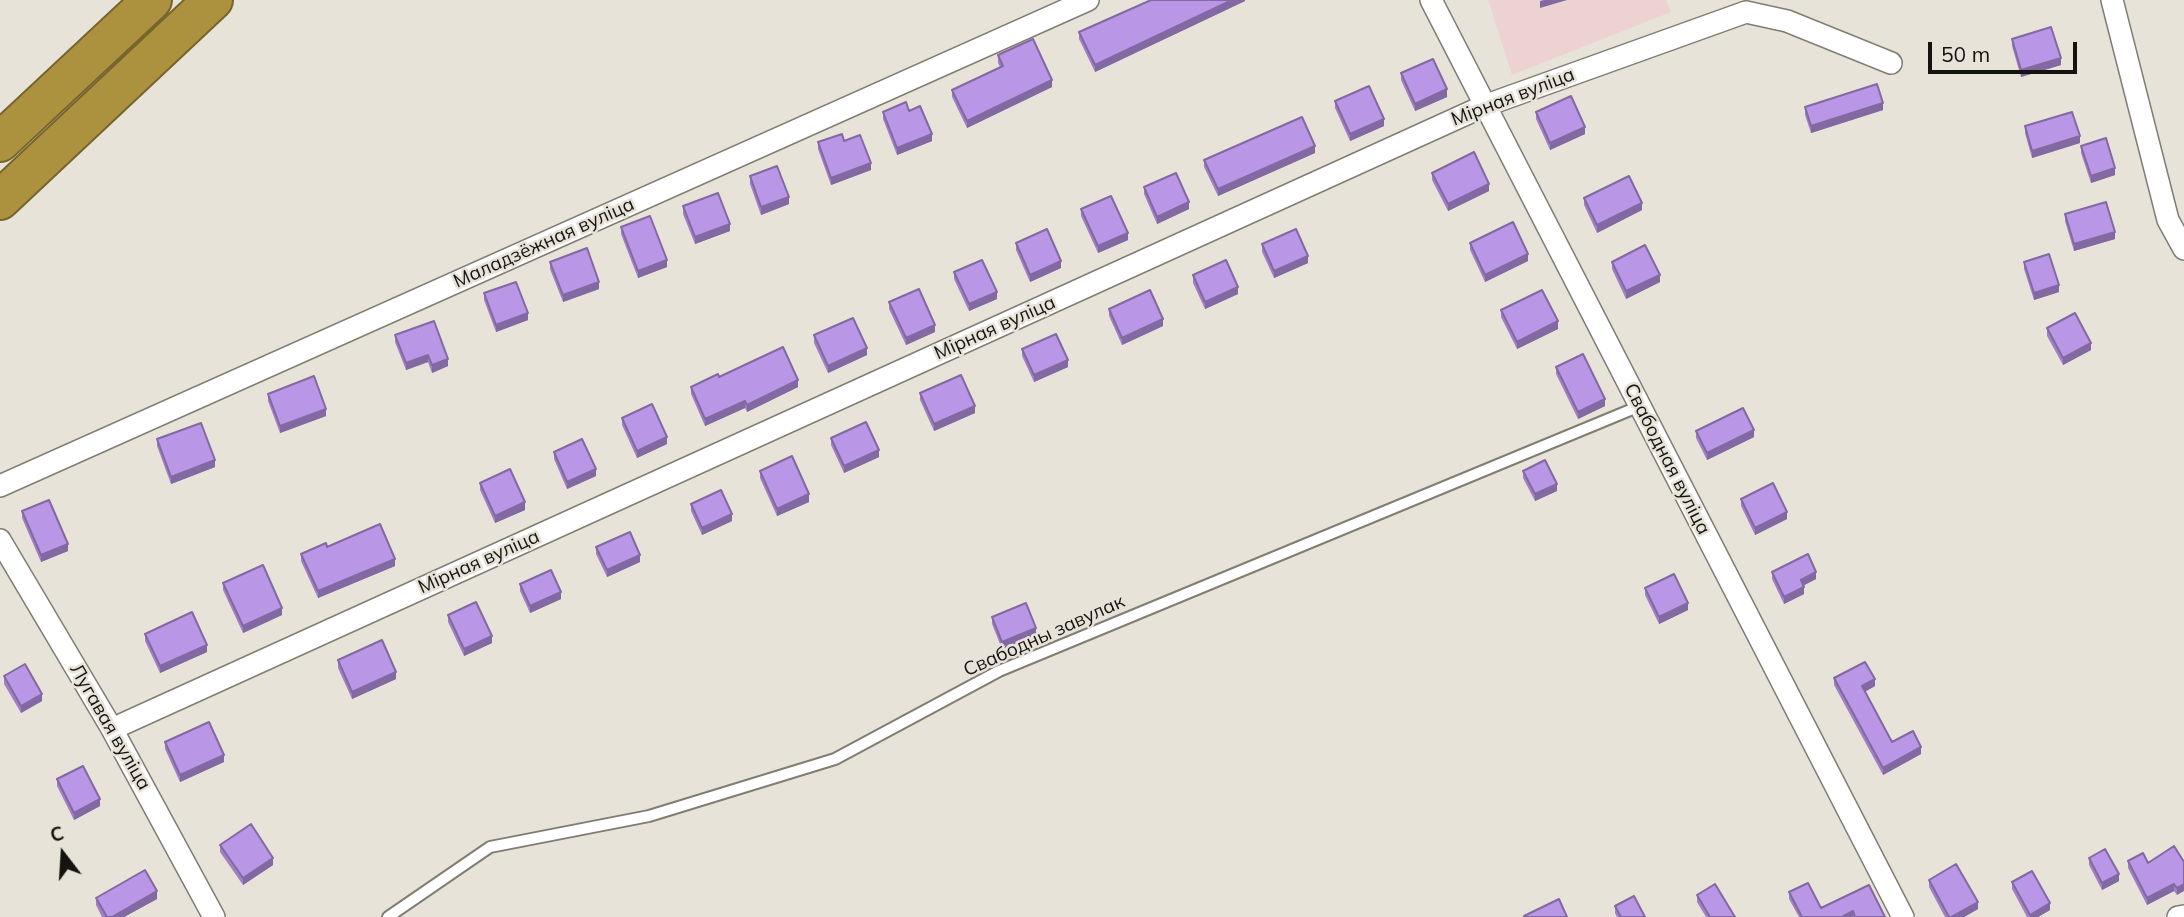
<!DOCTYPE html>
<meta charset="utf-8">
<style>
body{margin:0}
#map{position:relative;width:2184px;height:917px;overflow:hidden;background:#e7e3d8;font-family:Mulish,sans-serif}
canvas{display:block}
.north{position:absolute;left:28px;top:819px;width:70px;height:70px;-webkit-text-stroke:5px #e7e3d8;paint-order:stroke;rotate:343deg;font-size:19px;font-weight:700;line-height:28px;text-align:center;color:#151310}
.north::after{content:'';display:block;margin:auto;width:24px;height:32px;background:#151310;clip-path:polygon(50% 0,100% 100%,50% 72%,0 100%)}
.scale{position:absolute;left:1928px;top:42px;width:149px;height:32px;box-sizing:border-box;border:4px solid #151310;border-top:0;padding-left:9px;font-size:21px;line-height:24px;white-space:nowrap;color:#151310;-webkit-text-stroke:5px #e7e3d8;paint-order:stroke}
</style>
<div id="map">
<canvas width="2184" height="917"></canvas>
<div class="north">С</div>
<div class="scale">50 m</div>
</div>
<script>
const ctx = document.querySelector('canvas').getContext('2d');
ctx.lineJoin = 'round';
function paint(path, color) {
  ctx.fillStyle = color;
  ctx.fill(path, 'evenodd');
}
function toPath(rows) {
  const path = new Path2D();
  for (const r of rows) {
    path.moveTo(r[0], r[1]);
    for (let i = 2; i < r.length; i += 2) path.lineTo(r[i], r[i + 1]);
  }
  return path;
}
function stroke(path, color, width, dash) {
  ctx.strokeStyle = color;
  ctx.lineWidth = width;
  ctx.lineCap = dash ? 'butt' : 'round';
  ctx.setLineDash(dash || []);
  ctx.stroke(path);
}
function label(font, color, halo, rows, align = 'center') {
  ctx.font = font + ' Mulish,sans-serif';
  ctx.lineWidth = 5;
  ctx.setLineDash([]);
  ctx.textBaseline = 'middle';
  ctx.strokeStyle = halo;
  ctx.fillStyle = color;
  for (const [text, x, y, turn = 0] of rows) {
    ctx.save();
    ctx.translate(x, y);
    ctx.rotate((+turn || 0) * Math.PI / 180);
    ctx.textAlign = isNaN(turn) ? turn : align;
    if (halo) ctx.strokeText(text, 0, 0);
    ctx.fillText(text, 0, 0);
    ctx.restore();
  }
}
paint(toPath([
 [1488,0,1666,0,1671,12,1512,75]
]), '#edd2d2');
const service = toPath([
 [388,917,490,847,649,816,835,759,999,671,1640,406]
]);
const minor = toPath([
 [1431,0,1903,917],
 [2112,0,2168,220,2184,249],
 [0,486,1088,0],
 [0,540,112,729,214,917],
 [112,729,1484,106,1746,12,1787,21,1891,63],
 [2178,917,2184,916]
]);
const motorway = toPath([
 [0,142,152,0],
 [0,200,213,0]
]);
stroke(service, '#817d74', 14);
stroke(minor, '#817d74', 24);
stroke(motorway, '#77652e', 42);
stroke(service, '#fff', 10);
stroke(minor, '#fff', 21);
stroke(motorway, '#ac913e', 38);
paint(toPath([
 [1245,0,1245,1,1095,72,1079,39,1079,32],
 [2012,39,2061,65,2021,77,2012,46],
 [998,55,1052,87,967,128,952,97,952,90,1000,67,998,63],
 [1401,73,1447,97,1415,111,1401,80],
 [1335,101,1384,126,1350,141,1335,108],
 [1805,107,1883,110,1811,133,1805,115],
 [909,111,932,141,897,155,883,119,883,112],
 [1536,112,1585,134,1550,150,1536,119],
 [2025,126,2080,143,2032,158,2025,133],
 [844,141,871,170,831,185,818,149,818,142],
 [2081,146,2115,175,2091,183,2081,153],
 [1315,153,1218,196,1204,167,1204,160],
 [1432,173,1489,191,1448,211,1432,180],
 [750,176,789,204,761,215,750,184],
 [1144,187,1189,209,1157,224,1144,194],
 [1584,198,1642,210,1597,233,1584,205],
 [683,206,730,231,695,244,683,214],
 [1081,209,1128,240,1098,253,1081,216],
 [2065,214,2115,239,2074,251,2065,221],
 [621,227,667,267,638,278,621,234],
 [1016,243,1061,268,1030,282,1016,250],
 [1470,243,1528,261,1485,282,1470,250],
 [1262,244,1308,263,1274,278,1262,252],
 [550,262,599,289,563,302,550,269],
 [1612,262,1660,282,1626,299,1612,269],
 [2024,262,2059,292,2034,300,2024,269],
 [954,272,997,299,969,311,954,279],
 [1193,275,1238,294,1205,309,1193,283],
 [484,293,528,320,496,332,484,300],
 [889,302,935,332,906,345,889,309],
 [1109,309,1163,326,1122,345,1109,316],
 [1501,310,1558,329,1517,349,1501,317],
 [2047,328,2091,350,2063,365,2047,336],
 [395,335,448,366,432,373,428,362,406,370,395,342],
 [814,335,867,355,828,373,814,343],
 [1022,349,1068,367,1034,382,1022,356],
 [1556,367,1605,406,1578,419,1556,374],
 [719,377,798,387,747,412,745,408,705,426,691,394,691,387],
 [920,393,975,413,934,431,920,400],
 [268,394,326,416,280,433,268,401],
 [622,418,667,444,637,458,622,425],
 [1696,431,1754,437,1707,460,1696,438],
 [831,438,879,457,844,473,831,445],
 [157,439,215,467,171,484,157,446],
 [554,452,596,476,567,489,554,459],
 [760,471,809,502,777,516,760,478],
 [1523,471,1557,491,1535,501,1523,478],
 [480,483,525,510,495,523,480,490],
 [1741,499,1787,519,1755,535,1741,506],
 [691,504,732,521,702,535,691,511],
 [22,511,68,551,41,562,22,518],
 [327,547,395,566,318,598,301,561,301,554],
 [596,547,640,562,607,577,596,554],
 [1772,572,1816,579,1803,585,1804,594,1784,604,1772,579],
 [223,583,282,615,243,633,223,590],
 [520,584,561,599,530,613,520,591],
 [1645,588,1688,610,1659,624,1645,595],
 [448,615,492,643,464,656,448,622],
 [992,617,1036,635,1002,649,992,624],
 [145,634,207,652,160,673,145,641],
 [338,660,396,679,352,699,338,668],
 [4,676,42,701,21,713,4,684],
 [1834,678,1875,686,1865,692,1892,742,1921,754,1883,775,1834,685],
 [165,742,224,762,180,782,165,749],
 [57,779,100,806,74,820,57,786],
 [220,845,273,865,243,885,220,852],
 [2089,858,2119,881,2102,890,2089,865],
 [2128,861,2148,863,2184,862,2177,895,2174,891,2147,905,2128,868],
 [1929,880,1978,909,1964,917,1945,917,1929,887],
 [2012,882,2050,910,2038,917,2027,917,2012,889],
 [1789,892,1821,908,1885,917,1799,917,1789,899],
 [1697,895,1735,917,1706,917,1697,902],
 [96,898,157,899,124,917,102,917,96,905],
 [1615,906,1645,917,1617,917,1615,913]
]), '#9f81c6');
paint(toPath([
 [1232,0,1245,0,1245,1,1095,72,1095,65],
 [1544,0,1567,0,1540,8,1540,1],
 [2061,58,2061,65,2021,77,2021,70],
 [1052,80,1052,87,967,128,967,121],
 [1447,89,1447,97,1415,111,1415,104],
 [1883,103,1883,110,1811,133,1811,126],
 [1384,119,1384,126,1350,141,1350,134],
 [1585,127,1585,134,1550,150,1550,143],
 [932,134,932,141,897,155,897,148],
 [2080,136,2080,143,2032,158,2032,151],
 [1315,146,1315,153,1218,196,1218,189],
 [871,163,871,170,831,185,831,178],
 [2115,168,2115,175,2091,183,2091,176],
 [1489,184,1489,191,1448,211,1448,204],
 [789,197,789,204,761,215,761,207],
 [1189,202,1189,209,1157,224,1157,217],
 [1642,203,1642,210,1597,233,1597,225],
 [730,224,730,231,695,244,695,237],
 [2115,232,2115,239,2074,251,2074,244],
 [1128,233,1128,240,1098,253,1098,246],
 [1528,254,1528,261,1485,282,1485,275],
 [1308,256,1308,263,1274,278,1274,271],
 [667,260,667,267,638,278,638,271],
 [1061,261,1061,268,1030,282,1030,275],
 [1660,275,1660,282,1626,299,1626,291],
 [599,282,599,289,563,302,563,295],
 [2059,285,2059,292,2034,300,2034,293],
 [1238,287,1238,294,1205,309,1205,302],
 [997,292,997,299,969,311,969,304],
 [528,313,528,320,496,332,496,325],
 [1163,319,1163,326,1122,345,1122,338],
 [1558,321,1558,329,1517,349,1517,342],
 [935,325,935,332,906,345,906,338],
 [2091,343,2091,350,2063,365,2063,358],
 [867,348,867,355,828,373,828,366],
 [428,355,428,362,406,370,406,363],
 [448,359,448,366,432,373,432,365],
 [1068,360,1068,367,1034,382,1034,375],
 [798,380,798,387,747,412,747,405],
 [1605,399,1605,406,1578,419,1578,412],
 [745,401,745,408,705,426,705,419],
 [975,406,975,413,934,431,934,424],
 [326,409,326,416,280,433,280,426],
 [1754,430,1754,437,1707,460,1707,453],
 [667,437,667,444,637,458,637,451],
 [879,450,879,457,844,473,844,466],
 [215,460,215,467,171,484,171,477],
 [596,469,596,476,567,489,567,482],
 [1557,484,1557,491,1535,501,1535,494],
 [809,494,809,502,777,516,777,509],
 [525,502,525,510,495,523,495,516],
 [1787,512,1787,519,1755,535,1755,528],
 [732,514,732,521,702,535,702,528],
 [68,544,68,551,41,562,41,555],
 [640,555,640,562,607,577,607,570],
 [395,559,395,566,318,598,318,591],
 [1816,572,1816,579,1801,587,1801,580],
 [1804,587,1804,594,1784,604,1784,597],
 [561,592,561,599,530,613,530,606],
 [1688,603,1688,610,1659,624,1659,617],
 [282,608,282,615,243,633,243,626],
 [1036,628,1036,635,1002,649,1002,642],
 [492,636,492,643,464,656,464,649],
 [207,645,207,652,160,673,160,666],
 [396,672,396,679,352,699,352,692],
 [1875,679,1875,686,1862,693,1862,686],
 [42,694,42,701,21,713,21,706],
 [1921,747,1921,754,1883,775,1883,768],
 [224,755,224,762,180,782,180,775],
 [100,799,100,806,74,820,74,813],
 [273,858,273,865,243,885,243,878],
 [2119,874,2119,881,2102,890,2102,883],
 [2174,884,2174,891,2147,905,2147,898],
 [2184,884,2184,891,2177,895,2177,888],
 [157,891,157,899,124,917,112,917],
 [1978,902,1978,909,1964,917,1951,917],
 [2050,903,2050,910,2038,917,2030,917,2030,915],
 [1853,911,1853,917,1842,917]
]), '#8269a1');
const building = toPath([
 [1151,0,1232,0,1095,65,1079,32,1151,0],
 [2051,27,2061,58,2021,70,2012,39,2051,27],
 [1033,39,1052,80,967,121,952,90,1003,66,998,55,1033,39],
 [1433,59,1447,89,1415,104,1401,73,1433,59],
 [1877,84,1883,103,1811,126,1805,107,1877,84],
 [1369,86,1384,119,1350,134,1335,101,1369,86],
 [1571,96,1585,127,1550,143,1536,112,1571,96],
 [906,102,909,111,920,106,932,134,897,148,883,112,906,102],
 [2072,112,2080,136,2032,151,2025,126,2072,112],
 [1302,117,1315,146,1218,189,1204,160,1302,117],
 [842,134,844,141,860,135,871,163,831,178,818,142,842,134],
 [2106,138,2115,168,2091,176,2081,146,2106,138],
 [1474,152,1489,184,1448,204,1432,173,1474,152],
 [777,166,789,197,761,207,750,176,777,166],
 [1176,173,1189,202,1157,217,1144,187,1176,173],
 [1629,176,1642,203,1597,225,1584,198,1629,176],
 [718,193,730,224,695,237,683,206,718,193],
 [1111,196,1128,233,1098,246,1081,209,1111,196],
 [2106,202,2115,232,2074,244,2065,214,2106,202],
 [650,216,667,260,638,271,621,227,650,216],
 [1513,222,1528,254,1485,275,1470,243,1513,222],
 [1047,229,1061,261,1030,275,1016,243,1047,229],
 [1296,229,1308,256,1274,271,1262,244,1296,229],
 [1645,245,1660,275,1626,291,1612,262,1645,245],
 [587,248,599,282,563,295,550,262,587,248],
 [2049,254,2059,285,2034,293,2024,262,2049,254],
 [982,260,997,292,969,304,954,272,982,260],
 [1226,260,1238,287,1205,302,1193,275,1226,260],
 [516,282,528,313,496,325,484,293,516,282],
 [919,289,935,325,906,338,889,302,919,289],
 [1150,290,1163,319,1122,338,1109,309,1150,290],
 [1542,290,1558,321,1517,342,1501,310,1542,290],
 [2075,313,2091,343,2063,358,2047,328,2075,313],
 [853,318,867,348,828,366,814,335,853,318],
 [434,321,448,359,432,365,428,355,406,363,395,335,434,321],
 [1056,334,1068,360,1034,375,1022,349,1056,334],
 [783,347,798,380,747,405,745,401,705,419,691,387,718,374,719,377,783,347],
 [1583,354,1605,399,1578,412,1556,367,1583,354],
 [961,375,975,406,934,424,920,393,961,375],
 [314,376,326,409,280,426,268,394,314,376],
 [652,404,667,437,637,451,622,418,652,404],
 [1743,408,1754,430,1707,453,1696,431,1743,408],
 [866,422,879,450,844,466,831,438,866,422],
 [201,423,215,460,171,477,157,439,201,423],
 [582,439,596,469,567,482,554,452,582,439],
 [792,456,809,494,777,509,760,471,792,456],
 [1545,460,1557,484,1535,494,1523,471,1545,460],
 [510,469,525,502,495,516,480,483,510,469],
 [1773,483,1787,512,1755,528,1741,499,1773,483],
 [721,490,732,514,702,528,691,504,721,490],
 [49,500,68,544,41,555,22,511,49,500],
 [380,524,395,559,318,591,301,554,326,543,327,547,380,524],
 [630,532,640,555,607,570,596,547,630,532],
 [1808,554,1816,572,1801,580,1804,587,1784,597,1772,572,1808,554],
 [263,565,282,608,243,626,223,583,263,565],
 [551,570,561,592,530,606,520,584,551,570],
 [1674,574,1688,603,1659,617,1645,588,1674,574],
 [476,602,492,636,464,649,448,615,476,602],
 [1026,603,1036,628,1002,642,992,617,1026,603],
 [192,612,207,645,160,666,145,634,192,612],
 [382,640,396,672,352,692,338,660,382,640],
 [1865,662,1875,679,1862,686,1892,742,1913,731,1921,747,1883,768,1834,678,1865,662],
 [25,664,42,694,21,706,4,676,25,664],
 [209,722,224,755,180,775,165,742,209,722],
 [83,766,100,799,74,813,57,779,83,766],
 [251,824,273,858,243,878,220,845,251,824],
 [2174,846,2184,862,2184,884,2177,888,2174,884,2147,898,2128,861,2143,853,2148,863,2174,846],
 [2105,849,2119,874,2102,883,2089,858,2105,849],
 [1956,864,1978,902,1951,917,1949,917,1929,880,1956,864],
 [145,870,157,891,112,917,107,917,96,898,145,870],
 [2032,871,2050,903,2030,915,2012,882,2032,871],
 [1808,883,1821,908,1869,885,1885,917,1855,917,1853,911,1842,917,1802,917,1789,892,1808,883],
 [1715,884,1735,917,1710,917,1697,895,1715,884],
 [1634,896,1645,917,1621,917,1615,906,1634,896],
 [1559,899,1567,917,1524,917,1524,916,1559,899]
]);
paint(building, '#b996e6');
stroke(building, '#8269a1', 2);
label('19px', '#151310', '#e7e3d8', [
 ["Мірная вуліца",1513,97,-21],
 ["Маладзёжная вуліца",544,243,-24],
 ["Мірная вуліца",995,328,-24],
 ["Свабодная вуліца",1667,459,63],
 ["Мірная вуліца",479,562,-24],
 ["Свабодны завулак",1044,636,-24],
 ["Лугавая вуліца",110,727,60]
]);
</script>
